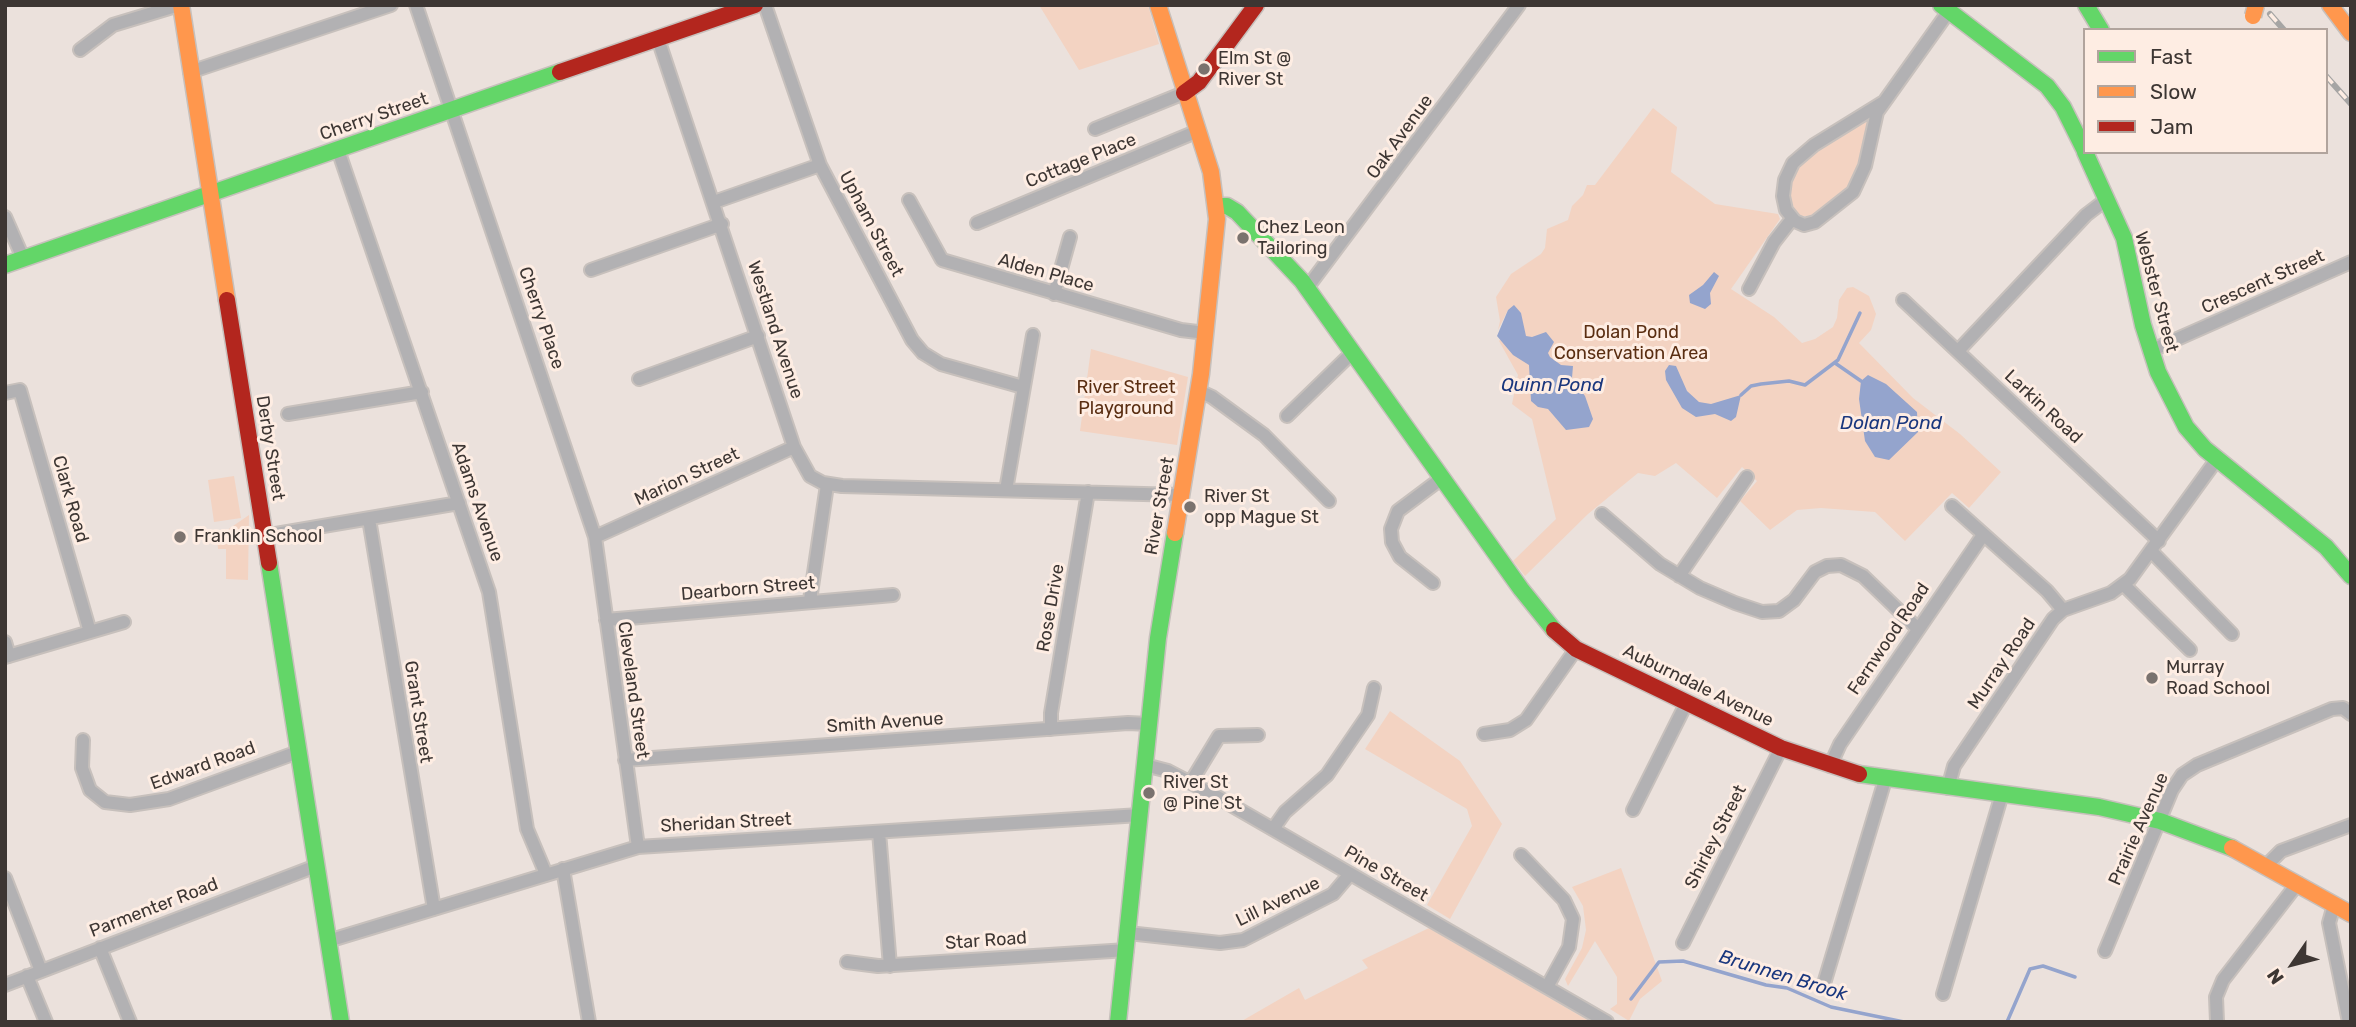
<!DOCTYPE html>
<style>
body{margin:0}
#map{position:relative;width:2356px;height:1027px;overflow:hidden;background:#ebe1dc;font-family:Rubik,sans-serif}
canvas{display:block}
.frame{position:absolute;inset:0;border:7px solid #3d3633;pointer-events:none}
.legend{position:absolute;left:2083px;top:28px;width:245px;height:126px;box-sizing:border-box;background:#feede3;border:2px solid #b1a49d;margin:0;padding:9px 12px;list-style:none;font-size:21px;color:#3d3633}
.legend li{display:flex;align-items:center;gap:14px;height:35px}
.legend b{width:35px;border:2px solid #b1a49d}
.north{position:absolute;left:2258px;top:929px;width:70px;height:70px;-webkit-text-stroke:5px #feede3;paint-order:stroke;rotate:235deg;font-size:19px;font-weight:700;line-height:28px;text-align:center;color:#3d3633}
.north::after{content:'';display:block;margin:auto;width:24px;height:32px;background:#3d3633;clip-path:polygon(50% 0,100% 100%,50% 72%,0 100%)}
</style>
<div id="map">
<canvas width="2356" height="1027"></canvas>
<div class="frame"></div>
<ul class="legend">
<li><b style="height:9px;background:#63d668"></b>Fast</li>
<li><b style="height:9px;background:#ff974d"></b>Slow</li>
<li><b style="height:9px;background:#b3261e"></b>Jam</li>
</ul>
<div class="north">N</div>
</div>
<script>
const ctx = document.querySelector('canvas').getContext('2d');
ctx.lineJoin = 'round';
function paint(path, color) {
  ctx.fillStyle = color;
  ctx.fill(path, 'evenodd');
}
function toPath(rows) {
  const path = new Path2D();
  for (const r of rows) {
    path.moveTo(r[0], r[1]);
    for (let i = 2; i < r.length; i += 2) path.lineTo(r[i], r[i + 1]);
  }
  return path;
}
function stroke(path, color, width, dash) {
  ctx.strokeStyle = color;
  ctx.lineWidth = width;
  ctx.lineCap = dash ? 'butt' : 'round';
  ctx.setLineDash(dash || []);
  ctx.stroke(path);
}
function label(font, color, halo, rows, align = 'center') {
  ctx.font = font + ' Rubik,sans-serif';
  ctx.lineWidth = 6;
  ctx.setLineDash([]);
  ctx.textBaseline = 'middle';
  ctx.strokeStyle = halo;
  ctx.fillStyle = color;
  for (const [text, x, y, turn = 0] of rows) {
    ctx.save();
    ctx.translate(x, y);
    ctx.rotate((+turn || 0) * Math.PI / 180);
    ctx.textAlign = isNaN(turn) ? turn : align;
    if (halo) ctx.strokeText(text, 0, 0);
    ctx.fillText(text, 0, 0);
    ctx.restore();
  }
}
paint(toPath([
 [1039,5,1148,5,1159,44,1079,70],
 [1653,108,1677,127,1671,172,1715,204,1778,214,1780,219,1731,289,1774,317,1802,343,1815,339,1833,327,1837,318,1839,300,1847,288,1853,287,1869,296,1876,314,1871,330,1859,343,1913,398,1960,434,2001,472,1969,508,1952,493,1905,541,1875,512,1821,508,1797,510,1770,530,1740,501,1757,481,1742,467,1717,498,1676,463,1655,476,1638,473,1588,514,1525,576,1513,561,1556,519,1532,419,1512,404,1518,375,1499,341,1521,313,1508,310,1498,330,1500,321,1496,297,1511,274,1541,254,1545,248,1547,229,1568,220,1572,206,1583,195,1587,185,1595,185],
 [1869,118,1856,172,1849,189,1816,216,1797,216,1790,198,1792,182,1802,162],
 [1091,349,1188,377,1177,445,1080,431],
 [234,476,241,518,214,522,208,480],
 [249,515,248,580,226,579,226,549,218,549,217,537],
 [1390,711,1460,761,1502,824,1450,919,1427,905,1472,826,1467,809,1365,749],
 [1621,868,1662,981,1640,999,1629,1021,1610,1009,1617,1004,1617,977,1595,941,1568,986,1565,979,1582,948,1586,930,1583,906,1572,887],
 [1429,928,1591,1022,1240,1022,1299,988,1305,1000,1368,968,1362,960]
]), '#f3d3c2');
paint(toPath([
 [1714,272,1719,276,1710,293,1711,304,1705,309,1690,303,1689,295,1703,285],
 [1514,305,1521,313,1526,336,1532,337,1546,332,1554,342,1548,353,1550,357,1561,365,1573,366,1572,378,1585,396,1593,419,1589,427,1566,430,1548,409,1538,407,1531,401,1529,365,1513,355,1497,336,1508,310],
 [1669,365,1676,366,1687,391,1699,402,1711,404,1741,395,1736,417,1731,421,1715,414,1696,417,1682,408,1666,380,1665,371],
 [1868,375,1886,384,1917,412,1918,432,1889,460,1875,457,1865,441,1859,399,1861,381]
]), '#94a4cd');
stroke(toPath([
 [1835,363,1861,381],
 [1741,395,1751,386,1761,384,1789,381,1805,385,1838,360,1860,313],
 [1631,999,1659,962,1683,961,1766,985,1787,988,1831,1007,1904,1022],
 [2007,1022,2030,969,2043,966,2075,977]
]), '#94a4cd', 3.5);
const street = toPath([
 [416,5,595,537,638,847],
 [765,5,820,165,912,340,923,353,941,364,1023,387],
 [658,39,794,447,810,476,823,483,842,486,1181,495],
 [80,50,113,25,179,5],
 [190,72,391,5],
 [1882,103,1814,145,1793,163,1785,180,1783,196,1786,210,1795,221,1804,225,1815,222,1853,192,1865,166,1877,112,1949,11],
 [1095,129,1184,93],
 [338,150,489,592,527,829,546,874],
 [909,200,942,260,1181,330,1206,333],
 [714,202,820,165],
 [5,217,23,258],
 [977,223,1198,131],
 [591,270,722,224],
 [1307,288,1519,5],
 [1749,289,1774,242,1792,219],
 [1054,294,1070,237],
 [1903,300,2159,541],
 [1958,351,2086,215,2107,199],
 [2150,351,2351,262],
 [639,379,758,336],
 [1199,391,1212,397,1264,435,1329,501],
 [5,393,20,390,90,632],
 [288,414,422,392],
 [1287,416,1353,352],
 [1006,490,1033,335],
 [1952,506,2047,591,2063,610],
 [1602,514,1660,564,1700,588,1735,603,1762,612,1779,611,1794,600,1815,572,1827,566,1841,565,1863,576,1917,628],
 [369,519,434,909],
 [264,536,459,503],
 [595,537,794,447],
 [2151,551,2232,634],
 [1679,576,1747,477],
 [1433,583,1400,557,1392,542,1391,529,1398,511,1442,478],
 [2124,585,2190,650],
 [810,600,827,485],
 [606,620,893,595],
 [5,642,9,656],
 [5,657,124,622],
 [1051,729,1051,713,1088,492],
 [1484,734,1510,730,1526,720,1576,649],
 [83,740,82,768,90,790,105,802,130,805,169,799,298,752],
 [625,760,1128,723,1149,724],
 [1145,765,1168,771,1212,794,1607,1022],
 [1830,766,1840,744,1983,535],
 [1191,782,1219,736,1258,735],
 [1948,788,1954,766,2053,619,2063,610,2111,593,2130,579,2217,459],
 [1633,810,1687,702],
 [1273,829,1285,812,1327,775,1368,715,1374,688],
 [879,832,890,966],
 [1521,855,1564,900,1573,919,1569,947,1547,987],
 [2267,865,2281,851,2351,825],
 [563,869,589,1022],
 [5,878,41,971],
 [2334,905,2329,923,2349,1022],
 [1128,933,1220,943,1243,940,1333,894,1350,874],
 [328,941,638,847,1140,815],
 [1683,943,1781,748],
 [100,948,130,1022],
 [2105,951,2172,790,2182,775,2197,765,2332,709,2343,708,2351,714],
 [847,962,878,966,1127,950],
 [27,976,46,1022],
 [5,985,316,866],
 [1823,987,1885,780],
 [1943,994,2002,794],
 [2217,1022,2216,997,2223,980,2298,883]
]);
const fast = toPath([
 [1941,5,2047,86,2063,107,2085,151],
 [2086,5,2101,30],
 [2085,152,2124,238,2143,325,2158,372,2186,427,2205,449,2326,547,2351,576],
 [1217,206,1227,206,1237,212,1302,281,1521,589,1554,630],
 [5,265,560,72],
 [269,563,341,1022],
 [1859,774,2099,807,2160,821,2232,848],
 [1118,1022,1158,638,1175,533]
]);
const slow = toPath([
 [181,5,227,300],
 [1158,5,1211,172,1217,219,1201,374,1175,533],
 [2330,5,2351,33],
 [2232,848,2351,914]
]);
const jam = toPath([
 [560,72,755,5],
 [1184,93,1199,82,1256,5],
 [227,300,269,563],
 [1554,630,1576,649,1781,748,1859,774]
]);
stroke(street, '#c7c0bc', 16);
stroke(fast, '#c7c0bc', 19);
stroke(slow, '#c7c0bc', 19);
stroke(jam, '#c7c0bc', 19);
stroke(street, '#b2b1b3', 12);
stroke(fast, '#63d668', 16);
stroke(slow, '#ff974d', 16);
stroke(jam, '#b3261e', 16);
const rail = toPath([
 [2270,14,2284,30],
 [2326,76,2351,104]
]);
stroke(rail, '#a6a5a4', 6);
stroke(rail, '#feede3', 3.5, [10]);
const slowBridge = toPath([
 [2253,16,2256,5]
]);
stroke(slowBridge, '#c7c0bc', 19, []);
stroke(slowBridge, '#ff974d', 16);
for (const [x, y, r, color] of [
 [1204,69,7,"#7a726e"],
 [1243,238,7,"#7a726e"],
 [1190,507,7,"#7a726e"],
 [180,537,7,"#7a726e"],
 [2152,678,7,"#7a726e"],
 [1149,793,7,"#7a726e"]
]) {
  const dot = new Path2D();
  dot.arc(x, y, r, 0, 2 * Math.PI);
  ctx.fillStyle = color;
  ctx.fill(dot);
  stroke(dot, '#feede3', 2.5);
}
label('18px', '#3d3633', '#feede3', [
 ["Elm St @",1218,59],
 ["River St",1218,80],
 ["Chez Leon",1257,228],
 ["Tailoring",1257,249],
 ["River St",1204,497],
 ["opp Mague St",1204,518],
 ["Franklin School",194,537],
 ["Murray",2166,668],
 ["Road School",2166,689],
 ["River St",1163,783],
 ["@ Pine St",1163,804]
], 'left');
label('18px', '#3d3633', '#feede3', [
 ["Cherry Street",374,117,-19],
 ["Oak Avenue",1400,137,-54],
 ["Cottage Place",1081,161,-22],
 ["Upham Street",871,224,62],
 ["Alden Place",1046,273,16],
 ["Crescent Street",2263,282,-24],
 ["Webster Street",2156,292,75],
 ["Cherry Place",541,318,71],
 ["Westland Avenue",775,330,72],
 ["Larkin Road",2043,407,43],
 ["Derby Street",270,448,81],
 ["Marion Street",687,477,-25],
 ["Clark Road",70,499,74],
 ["Adams Avenue",477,502,71],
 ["River Street",1160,506,-80],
 ["Dearborn Street",748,589,-5],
 ["Rose Drive",1051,608,-80],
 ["Fernwood Road",1889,639,-56],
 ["Murray Road",2002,664,-56],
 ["Auburndale Avenue",1698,686,26],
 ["Cleveland Street",633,690,82],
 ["Grant Street",418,712,81],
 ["Smith Avenue",885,723,-4],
 ["Edward Road",203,766,-20],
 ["Sheridan Street",726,823,-3],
 ["Prairie Avenue",2139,829,-66],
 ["Shirley Street",1716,837,-63],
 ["Pine Street",1386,874,30],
 ["Lill Avenue",1278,902,-26],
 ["Parmenter Road",154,908,-21],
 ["Star Road",986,941,-4]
]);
label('18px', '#5a2e12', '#feede3', [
 ["Dolan Pond",1631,333],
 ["Conservation Area",1631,354],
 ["River Street",1126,388],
 ["Playground",1126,409]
]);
label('italic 19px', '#1a377e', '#feede3', [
 ["Quinn Pond",1552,386],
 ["Dolan Pond",1891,424],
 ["Brunnen Brook",1783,976,17]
]);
</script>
